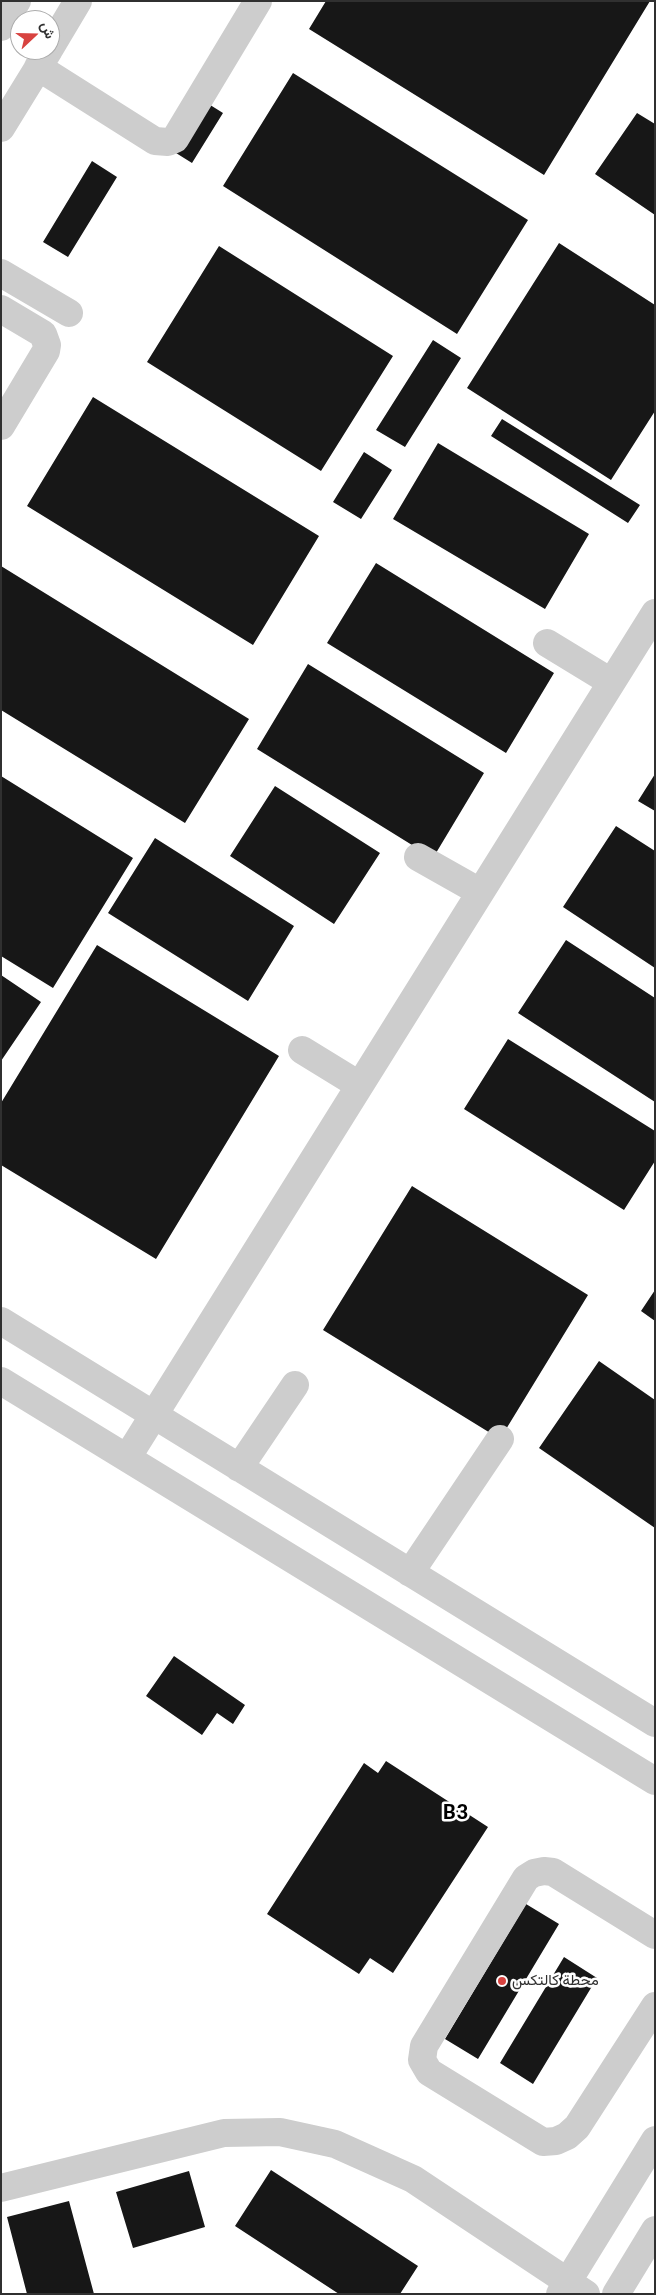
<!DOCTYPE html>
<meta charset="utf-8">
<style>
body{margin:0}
#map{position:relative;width:656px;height:2295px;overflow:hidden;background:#fff;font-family:Roboto,Vazirmatn,sans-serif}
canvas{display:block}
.frame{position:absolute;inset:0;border:2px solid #303030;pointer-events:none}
.north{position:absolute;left:10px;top:10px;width:50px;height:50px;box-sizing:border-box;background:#fff;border:1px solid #acacac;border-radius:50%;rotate:69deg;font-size:14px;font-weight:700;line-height:20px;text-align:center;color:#303030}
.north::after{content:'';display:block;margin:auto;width:18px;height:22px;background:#d84340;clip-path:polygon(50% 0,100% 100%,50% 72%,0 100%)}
</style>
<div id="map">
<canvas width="656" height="2295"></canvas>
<div class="frame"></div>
<div class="north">ش</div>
</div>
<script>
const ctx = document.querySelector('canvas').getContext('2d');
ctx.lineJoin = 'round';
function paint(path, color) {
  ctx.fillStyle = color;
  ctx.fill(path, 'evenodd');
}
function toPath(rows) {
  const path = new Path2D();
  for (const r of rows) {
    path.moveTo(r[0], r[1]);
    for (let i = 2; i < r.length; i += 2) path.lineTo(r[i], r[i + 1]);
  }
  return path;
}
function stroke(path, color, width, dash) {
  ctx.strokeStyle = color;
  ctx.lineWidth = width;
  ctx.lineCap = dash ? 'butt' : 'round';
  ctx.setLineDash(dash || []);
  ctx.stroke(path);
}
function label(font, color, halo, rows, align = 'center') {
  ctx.font = font + ' Roboto,Vazirmatn,sans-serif';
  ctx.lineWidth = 5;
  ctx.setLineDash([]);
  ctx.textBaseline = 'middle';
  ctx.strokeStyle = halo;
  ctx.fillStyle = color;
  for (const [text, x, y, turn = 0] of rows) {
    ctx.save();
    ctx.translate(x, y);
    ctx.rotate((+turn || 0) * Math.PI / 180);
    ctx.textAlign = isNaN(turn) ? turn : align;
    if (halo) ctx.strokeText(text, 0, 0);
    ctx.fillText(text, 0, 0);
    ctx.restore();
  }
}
paint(toPath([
 [326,1,650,1,544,175,309,29],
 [293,73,528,220,457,334,223,186],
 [207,103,223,113,192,163,176,153],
 [637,113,655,124,655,215,595,174],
 [92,161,117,177,68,257,43,242],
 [559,243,655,305,655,411,611,480,467,388],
 [219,246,393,356,321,471,147,362],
 [433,340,461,358,405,447,376,430],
 [93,397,319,536,253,645,27,506],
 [502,419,640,505,628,523,491,436],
 [438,443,589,534,545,609,393,519],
 [364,452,392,470,361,519,333,502],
 [376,563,554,673,506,753,327,643],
 [1,566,249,719,185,823,1,710],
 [308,664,484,773,433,858,257,749],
 [655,774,655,811,638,801],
 [1,776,133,858,53,988,1,956],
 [275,786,380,853,334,924,230,856],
 [616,826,655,851,655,968,563,907],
 [155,838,294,926,248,1001,108,913],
 [566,940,655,998,655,1102,518,1013],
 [97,945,279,1056,156,1259,1,1165,1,1103],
 [1,975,41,1002,1,1061],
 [508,1039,655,1131,655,1161,624,1210,464,1109],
 [412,1186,588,1295,500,1439,323,1330],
 [655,1290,655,1321,641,1311],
 [599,1361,655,1400,655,1528,539,1448],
 [174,1656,245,1705,233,1724,217,1713,202,1735,146,1696],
 [386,1761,488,1827,393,1973,370,1958,359,1974,267,1914,364,1763,378,1773],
 [526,1904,559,1924,478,2059,445,2039],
 [564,1957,597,1978,533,2084,500,2063],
 [271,2170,418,2266,400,2294,339,2294,235,2226],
 [189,2171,205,2227,133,2248,116,2192],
 [69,2201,94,2294,27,2294,7,2217]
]), '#171717');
stroke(toPath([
 [1,27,17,1],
 [50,48,78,1],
 [38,67,155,141,168,142,175,139,258,1],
 [1,128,49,50],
 [1,273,69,313],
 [1,309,43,334,47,345,46,351,1,426],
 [547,643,611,682],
 [418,857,480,892],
 [302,1050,359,1085],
 [1,1321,655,1723],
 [1,1381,655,1781],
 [127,1458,655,613],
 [239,1468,295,1385],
 [410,1573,500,1439],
 [655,1935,553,1872,544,1871,534,1873,526,1878,424,2046,422,2060,429,2072,543,2142,556,2141,567,2136,577,2127,655,2006],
 [1,2188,224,2133,280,2132,335,2144,413,2179,586,2294],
 [560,2294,655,2140],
 [616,2294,655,2230]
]), '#cdcdcd', 28);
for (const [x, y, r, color] of [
 [502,1981,5,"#d84340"]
]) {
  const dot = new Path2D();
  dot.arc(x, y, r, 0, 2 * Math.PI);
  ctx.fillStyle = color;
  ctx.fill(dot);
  stroke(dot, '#fff', 2);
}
label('15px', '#303030', '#fff', [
 ["محطة كالتكس",512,1981]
], 'left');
ctx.letterSpacing = '1px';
label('bold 20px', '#000', '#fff', [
 ["B3",456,1814]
]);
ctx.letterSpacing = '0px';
</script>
